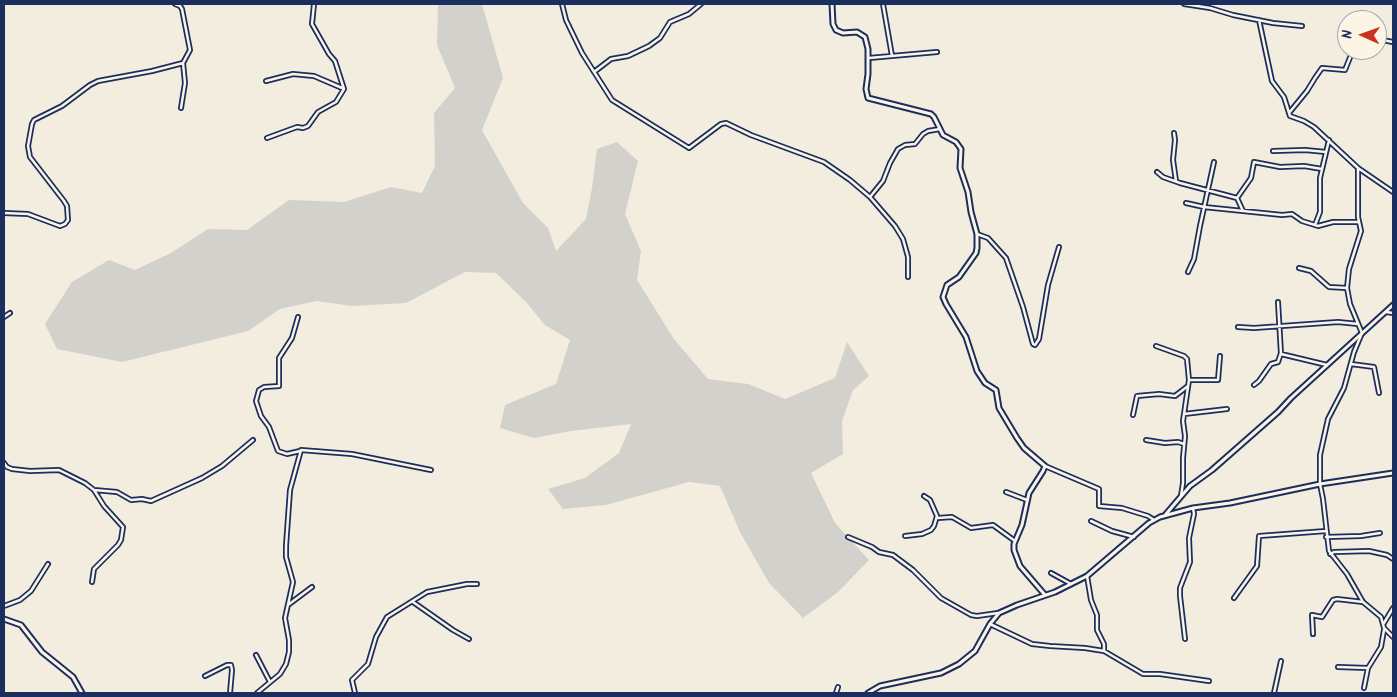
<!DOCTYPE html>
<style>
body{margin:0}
#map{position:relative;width:1397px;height:697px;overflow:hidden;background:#f3ede0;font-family:Kalam,sans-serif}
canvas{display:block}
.frame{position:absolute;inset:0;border:5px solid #1b2f5e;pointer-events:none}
.north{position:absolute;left:1337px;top:10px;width:50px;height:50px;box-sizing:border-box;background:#fcf5e5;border:1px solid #a2a6af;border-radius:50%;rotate:272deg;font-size:14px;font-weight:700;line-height:20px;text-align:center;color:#1b2f5e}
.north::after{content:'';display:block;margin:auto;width:18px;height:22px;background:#c8321e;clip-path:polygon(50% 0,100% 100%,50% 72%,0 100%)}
</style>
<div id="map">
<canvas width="1397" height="697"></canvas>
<div class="frame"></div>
<div class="north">N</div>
</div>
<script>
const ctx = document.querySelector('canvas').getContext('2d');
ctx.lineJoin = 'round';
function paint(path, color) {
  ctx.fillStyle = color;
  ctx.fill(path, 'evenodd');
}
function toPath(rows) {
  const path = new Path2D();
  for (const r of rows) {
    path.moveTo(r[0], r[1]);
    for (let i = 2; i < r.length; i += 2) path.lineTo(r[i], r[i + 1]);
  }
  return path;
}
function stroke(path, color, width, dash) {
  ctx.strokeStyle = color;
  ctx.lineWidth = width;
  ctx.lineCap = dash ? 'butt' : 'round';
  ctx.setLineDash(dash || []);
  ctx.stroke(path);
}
paint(toPath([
 [438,4,482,4,503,78,482,130,523,203,548,228,556,251,586,219,592,188,597,149,617,142,638,161,625,214,641,251,637,280,674,339,708,379,748,384,785,399,835,378,847,342,869,376,853,390,842,421,843,454,811,473,835,523,869,560,838,592,803,618,769,583,740,532,720,486,689,482,606,505,563,509,548,489,585,478,619,453,631,424,571,431,534,438,500,428,505,405,556,384,570,340,545,325,526,302,496,273,465,272,406,303,352,306,317,301,280,309,248,331,122,362,57,349,45,324,72,282,109,260,135,270,171,253,208,229,247,230,289,200,344,202,391,187,422,193,435,166,434,113,455,88,437,45]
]), '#d3d1cc');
const street = toPath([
 [175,4,180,6,182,9,190,50,183,63,185,83,181,108],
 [562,4,566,20,582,53,612,100,689,148,721,124,726,123,751,135,824,162,850,180,870,197,895,226,903,239,908,257,908,277],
 [883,4,892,56],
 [1184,4,1210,8,1233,15,1273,23,1302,26],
 [1259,20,1272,81,1284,97,1290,116,1304,121,1314,127,1358,168,1393,192],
 [1377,39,1393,42],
 [1342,41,1347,42],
 [869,58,937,52],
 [594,72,611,59,628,56,649,46,660,38,670,22,689,14,701,4],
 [266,81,293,74,314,76,342,88],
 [1289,113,1307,91,1315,78,1322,68,1345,70,1353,50],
 [1174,133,1175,140,1173,160,1176,181],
 [267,138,297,127,303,128,308,126,318,112,336,102,344,89,335,61,329,54,312,24,314,4],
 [1273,151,1305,150,1326,152],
 [1358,168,1358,217,1361,231,1349,269,1347,288,1350,304,1362,333,1354,352,1344,388,1328,419,1320,455,1320,484,1323,499,1329,551,1347,574,1363,602,1381,617,1384,628,1393,637],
 [1157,172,1163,177,1180,183,1237,198,1243,211],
 [870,197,883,181,890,163,898,149,905,145,915,144,923,134,928,131,940,129],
 [1237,198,1251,178,1254,162,1280,167,1304,166,1322,169],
 [1186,203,1204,207,1282,215,1292,214,1302,221,1318,226,1333,222,1358,222],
 [4,213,28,214,60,226,65,224,68,220,67,206,64,201,30,157,28,146,32,124,34,120,62,106,90,85,98,81,152,71,183,63],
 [1315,225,1320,212,1320,178,1329,140],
 [977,234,988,238,1006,258,1023,307,1033,344,1035,345,1039,339,1048,285,1059,247],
 [1299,268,1311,271,1329,287,1347,288],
 [1188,272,1194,259,1200,226,1214,162],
 [1278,302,1281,354,1327,365],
 [1386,312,1393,313],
 [4,317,10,313],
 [298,317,292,338,279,358,279,386,264,387,259,390,256,401,261,416,269,427,278,451,287,454,300,451],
 [1238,327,1254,328,1338,322,1358,324],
 [1156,346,1184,356,1187,359,1189,380,1183,421,1185,436,1183,458,1183,483,1181,496],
 [1351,364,1374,367,1379,393],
 [1189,380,1218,380,1220,356],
 [1254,385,1259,381,1271,364,1278,362,1281,353],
 [1184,414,1227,409],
 [1133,415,1137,396,1159,394,1175,396,1188,386],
 [1146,440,1165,443,1178,442,1184,444],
 [4,463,7,467,12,469,30,471,59,470,85,483,94,490,104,506,123,527,121,540,118,545,94,569,92,582],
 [1045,466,1099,489,1099,506,1122,508,1148,516,1154,520],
 [94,490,117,492,131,500,142,499,151,501,202,478,222,466,253,440],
 [1006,492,1027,500],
 [938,518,952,517,971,528,993,525,1015,541],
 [1091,521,1112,531,1134,537],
 [905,536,922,534,931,530,934,526,937,516,930,500,924,496],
 [848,537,872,547,879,552,893,555,913,570,941,598,971,615,977,616,998,613],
 [1326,537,1361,536,1380,533],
 [1330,554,1334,552,1369,551,1387,555,1393,559],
 [1051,573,1071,584],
 [1087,576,1091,600,1097,615,1097,630,1104,644,1104,651,1143,674,1160,674,1209,681],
 [1234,598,1257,566,1259,536,1326,531],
 [413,602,453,630,469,639],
 [288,605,312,587],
 [4,606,20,600,31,591,48,564],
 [1384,623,1393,608],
 [990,624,1032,644,1050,646,1085,648,1104,651],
 [1313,634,1312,615,1322,617,1333,600,1337,599,1363,602],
 [1185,639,1180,596,1180,588,1190,562,1189,538,1194,514,1193,508],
 [256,655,270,682],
 [1338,667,1368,668],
 [205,676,227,665,231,665,232,670,230,693],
 [1364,688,1368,668,1381,647,1384,630],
 [257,693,280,674,286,664,289,652,289,640,285,618,293,582,286,557,286,546,290,490,301,450,352,454,431,470],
 [355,693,352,680,368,664,376,637,387,617,427,592,467,584,477,584],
 [836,693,838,687],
 [1274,693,1281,661]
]);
const secondary = toPath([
 [832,4,833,24,836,30,843,33,857,32,865,37,868,49,868,74,866,89,868,98,931,114,934,117,943,135,956,142,961,149,960,168,968,192,971,212,977,234,977,248,976,253,959,277,947,285,943,297,946,304,966,337,977,371,985,383,996,390,999,408,1017,438,1024,448,1045,466,1043,471,1029,493,1022,525,1014,544,1014,550,1020,566,1045,595],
 [1166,514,1190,486,1212,470,1278,412,1291,398,1393,305],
 [4,619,21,625,42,652,73,677,82,693],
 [868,693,880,686,941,673,959,664,975,651,990,624,999,613,1017,605,1055,592,1087,576,1149,523,1160,517,1193,508,1230,503,1320,484,1393,473]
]);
stroke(street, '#1b2f5e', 6);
stroke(secondary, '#1b2f5e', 7);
stroke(street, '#fcf5e5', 2.5);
stroke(secondary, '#fcf5e5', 3);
</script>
